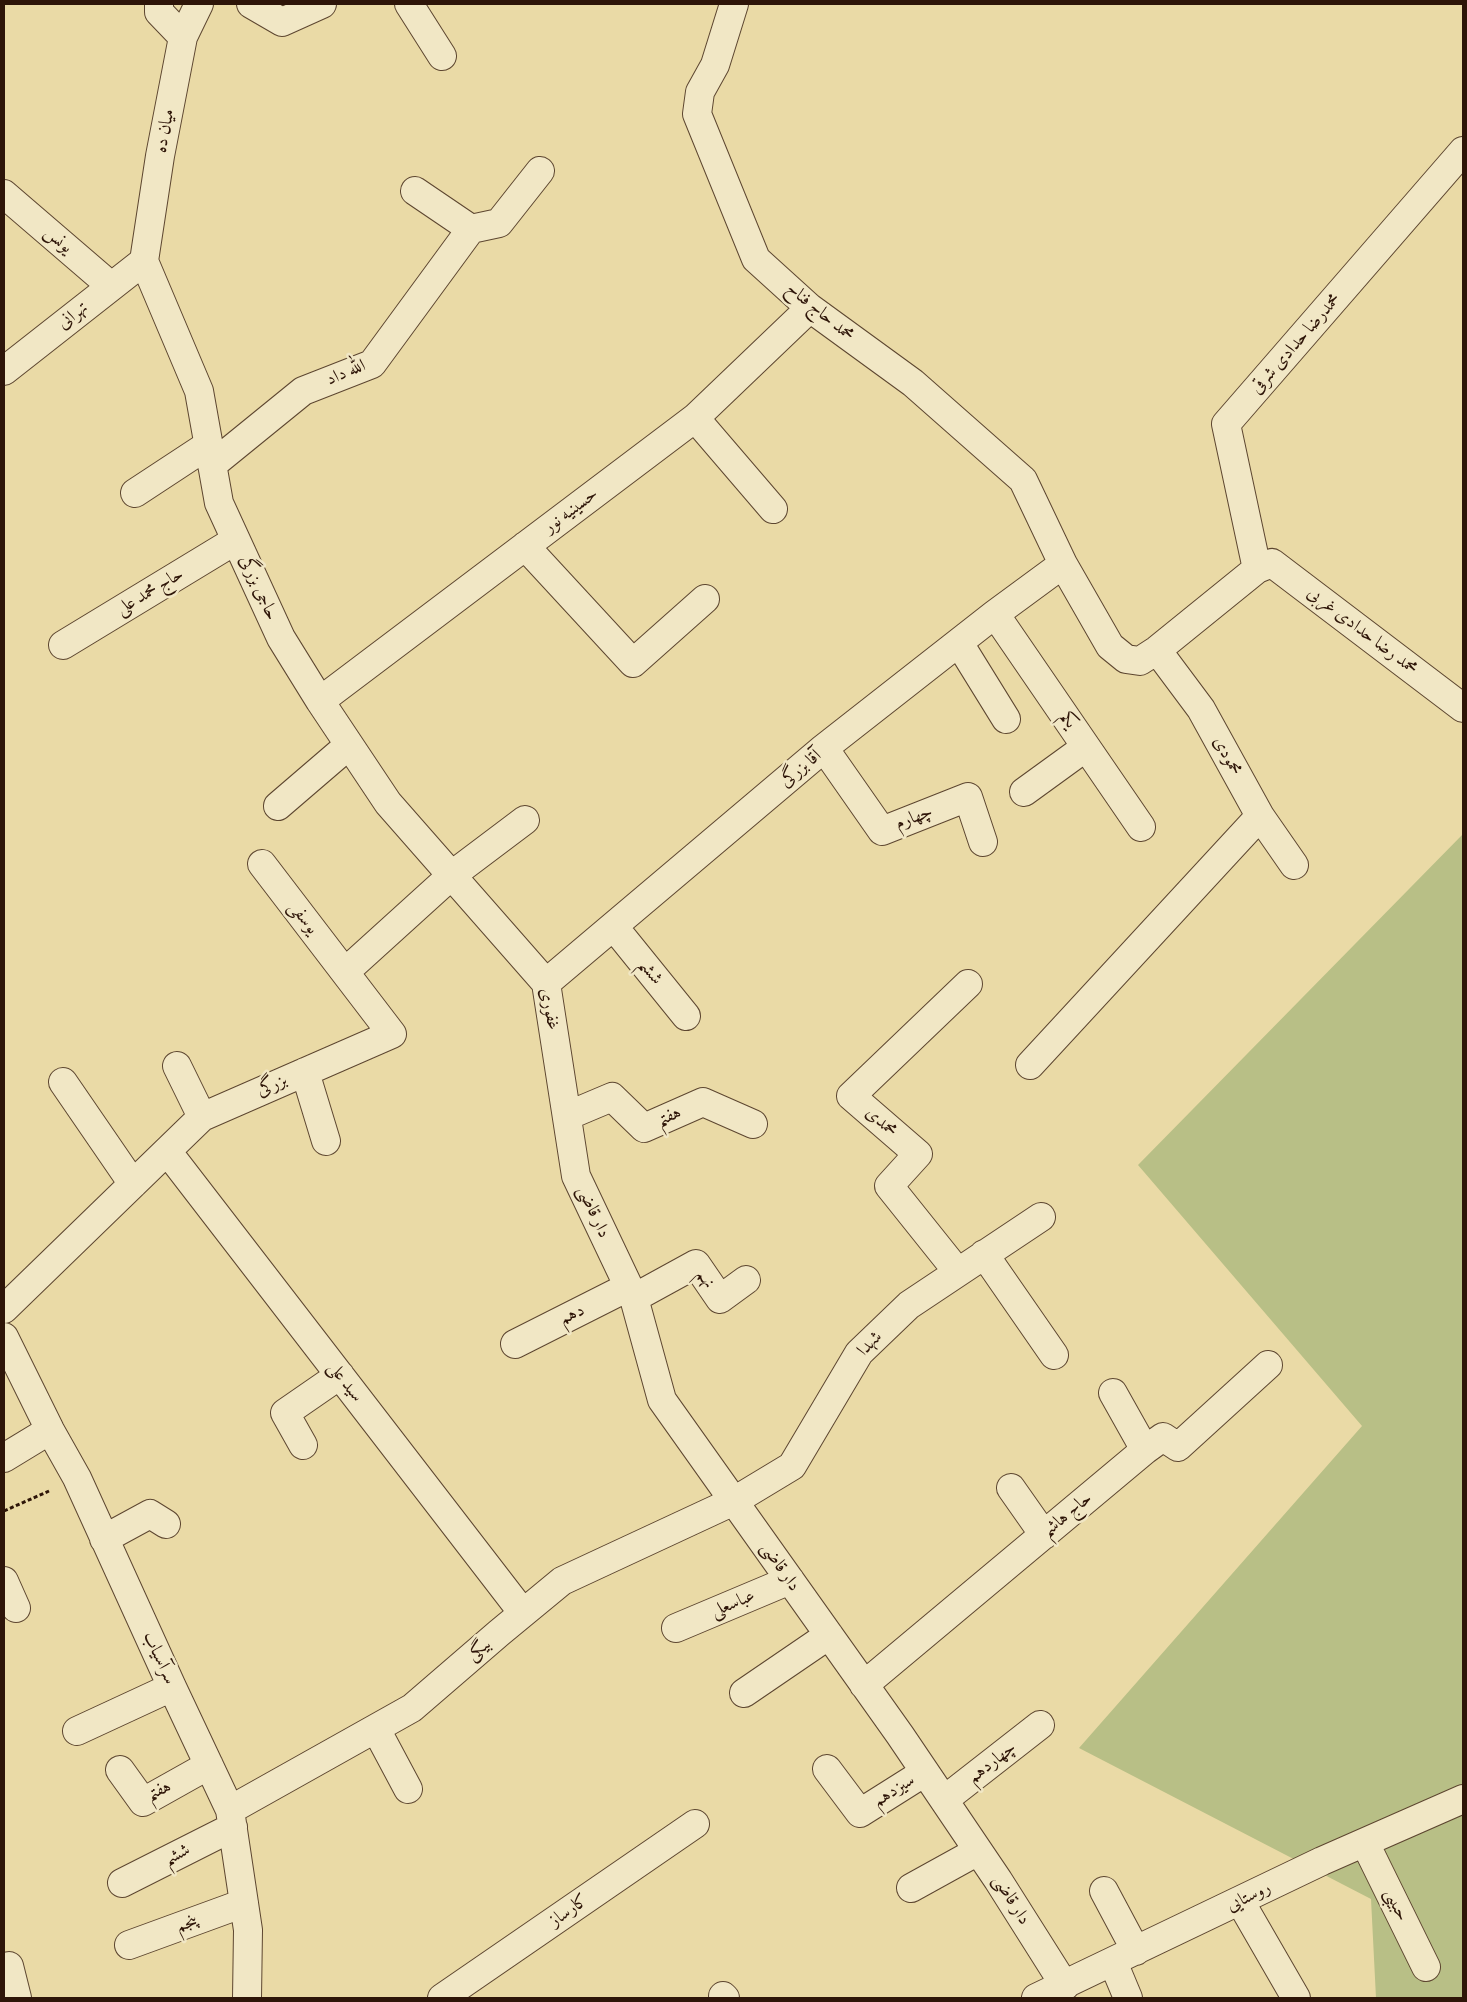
<!DOCTYPE html>
<meta charset="utf-8">
<style>
body{margin:0}
#map{position:relative;width:1467px;height:2002px;overflow:hidden;background:#eadaa6;font-family:Alegreya,serif}
canvas{display:block}
.frame{position:absolute;inset:0;border:5px solid #2e1508;pointer-events:none}
</style>
<div id="map">
<canvas width="1467" height="2002"></canvas>
<div class="frame"></div>
</div>
<script>
const ctx = document.querySelector('canvas').getContext('2d');
ctx.lineJoin = 'round';
function paint(path, color) {
  ctx.fillStyle = color;
  ctx.fill(path, 'evenodd');
}
function toPath(rows) {
  const path = new Path2D();
  for (const r of rows) {
    path.moveTo(r[0], r[1]);
    for (let i = 2; i < r.length; i += 2) path.lineTo(r[i], r[i + 1]);
  }
  return path;
}
function stroke(path, color, width, dash) {
  ctx.strokeStyle = color;
  ctx.lineWidth = width;
  ctx.lineCap = dash ? 'butt' : 'round';
  ctx.setLineDash(dash || []);
  ctx.stroke(path);
}
function label(font, color, halo, rows, align = 'center') {
  ctx.font = font + ' Alegreya,Amiri,serif';
  ctx.lineWidth = 5;
  ctx.setLineDash([]);
  ctx.textBaseline = 'middle';
  ctx.strokeStyle = halo;
  ctx.fillStyle = color;
  for (const [text, x, y, turn = 0] of rows) {
    ctx.save();
    ctx.translate(x, y);
    ctx.rotate((+turn || 0) * Math.PI / 180);
    ctx.textAlign = isNaN(turn) ? turn : align;
    if (halo) ctx.strokeText(text, 0, 0);
    ctx.fillText(text, 0, 0);
    ctx.restore();
  }
}
paint(toPath([
 [1463,834,1463,1998,1376,1998,1371,1899,1079,1748,1362,1426,1138,1165]
]), '#b8bf86');
const street = toPath([
 [159,4,159,12,183,37],
 [251,4,282,22,322,4],
 [409,4,442,56],
 [734,4,715,65,700,92,697,114,756,259,810,308,913,383,1023,480,1063,564,1110,646,1126,659,1140,661,1157,650,1257,569,1272,563,1463,708],
 [415,191,471,229],
 [4,194,111,286],
 [471,229,499,223,540,171],
 [144,261,199,391,219,503,281,638,320,701,388,803,546,983,576,1176,634,1298,662,1400,900,1735,998,1880,1065,1986],
 [144,261,160,156,183,37,199,4],
 [4,371,144,261],
 [695,418,773,509],
 [212,465,303,391,372,364,471,229],
 [135,493,208,445],
 [525,546,633,663,705,599],
 [1257,569,1226,424,1463,151],
 [995,614,1141,827],
 [959,643,1006,719],
 [63,645,236,540],
 [1157,650,1201,709,1260,816,1294,865],
 [320,701,695,418,810,308],
 [824,748,882,831,968,797,983,842],
 [1024,792,1086,747],
 [278,806,349,745],
 [614,927,686,1016],
 [345,972,452,875,525,820],
 [546,983,824,748,995,614,1063,564],
 [1030,1065,1260,816],
 [177,1066,202,1117],
 [305,1072,326,1141],
 [63,1082,133,1184],
 [567,1116,612,1097,644,1128,703,1102,753,1124],
 [167,1151,523,1613],
 [984,1254,1054,1355],
 [957,1271,889,1186,918,1154,851,1096,968,984],
 [634,1298,696,1264,720,1299,746,1280],
 [4,1309,202,1117,392,1034,262,864],
 [4,1337,50,1430,77,1478,172,1687,230,1810,248,1930,247,1998],
 [515,1344,628,1287],
 [1113,1393,1145,1450],
 [303,1445,285,1413,340,1375],
 [4,1458,50,1430],
 [1011,1488,1044,1535],
 [104,1539,150,1514,166,1524],
 [4,1581,16,1608],
 [676,1628,790,1580],
 [864,1685,1145,1450,1163,1437,1178,1447,1268,1365],
 [744,1693,829,1635],
 [376,1729,408,1789],
 [77,1731,172,1687],
 [827,1769,860,1813,925,1772],
 [120,1770,143,1802,209,1765],
 [944,1800,1040,1725],
 [230,1810,412,1708,499,1633,562,1581,734,1501,792,1466,859,1353,909,1305,1041,1217],
 [1365,1843,1426,1967],
 [122,1883,233,1827],
 [911,1888,978,1851],
 [1104,1891,1136,1951],
 [1240,1901,1296,1998],
 [129,1945,244,1903],
 [1113,1962,1128,1998],
 [9,1966,17,1998],
 [723,1996,725,1998],
 [442,1998,695,1824],
 [1036,1998,1322,1861,1463,1799]
]);
stroke(street, '#5d4630', 30);
stroke(toPath([
 [4,1511,49,1491]
]), '#2e1508', 3, [4, 2.5]);
stroke(street, '#f1e7c5', 28);
label('18px', '#2e1508', '#f1e7c5', [
 ["میان ده",165,131,-79],
 ["یونس",58,240,41],
 ["محمد حاج فناح",820,312,39],
 ["تهرانی",73,316,-38],
 ["محمدرضا حدادی شرقی",1296,344,-49],
 ["الله داد",346,373,-23],
 ["حسینیه نور",571,511,-37],
 ["حاجی بزرگی",258,588,65],
 ["حاج محمد علی",150,592,-31],
 ["محمد رضا حدادی غربی",1362,631,37],
 ["یکم",1068,720,56],
 ["محمودی",1227,756,61],
 ["آقا بزرگی",801,769,-40],
 ["چهارم",914,818,-21],
 ["یوسفی",303,918,52],
 ["ششم",650,972,51],
 ["غفوری",549,1009,79],
 ["بزرگی",272,1086,-24],
 ["هفتم",669,1117,-24],
 ["محمدی",881,1122,41],
 ["دار قاضی",593,1212,65],
 ["نهم",705,1279,52],
 ["دهم",572,1315,-26],
 ["شهدا",870,1344,-47],
 ["سید علی",345,1382,52],
 ["حاج هاشم",1067,1515,-40],
 ["دار قاضی",780,1567,55],
 ["عباسعلی",733,1604,-23],
 ["بیگی",479,1650,-41],
 ["سرآسیاب",159,1658,65],
 ["چهاردهم",992,1763,-38],
 ["هفتم",159,1791,-24],
 ["سیزدهم",894,1791,-32],
 ["ششم",177,1855,-27],
 ["روستایی",1249,1897,-26],
 ["دار قاضی",1011,1900,58],
 ["حبیبی",1396,1905,64],
 ["کارساز",569,1911,-35],
 ["پنجم",187,1924,-20]
]);
</script>
